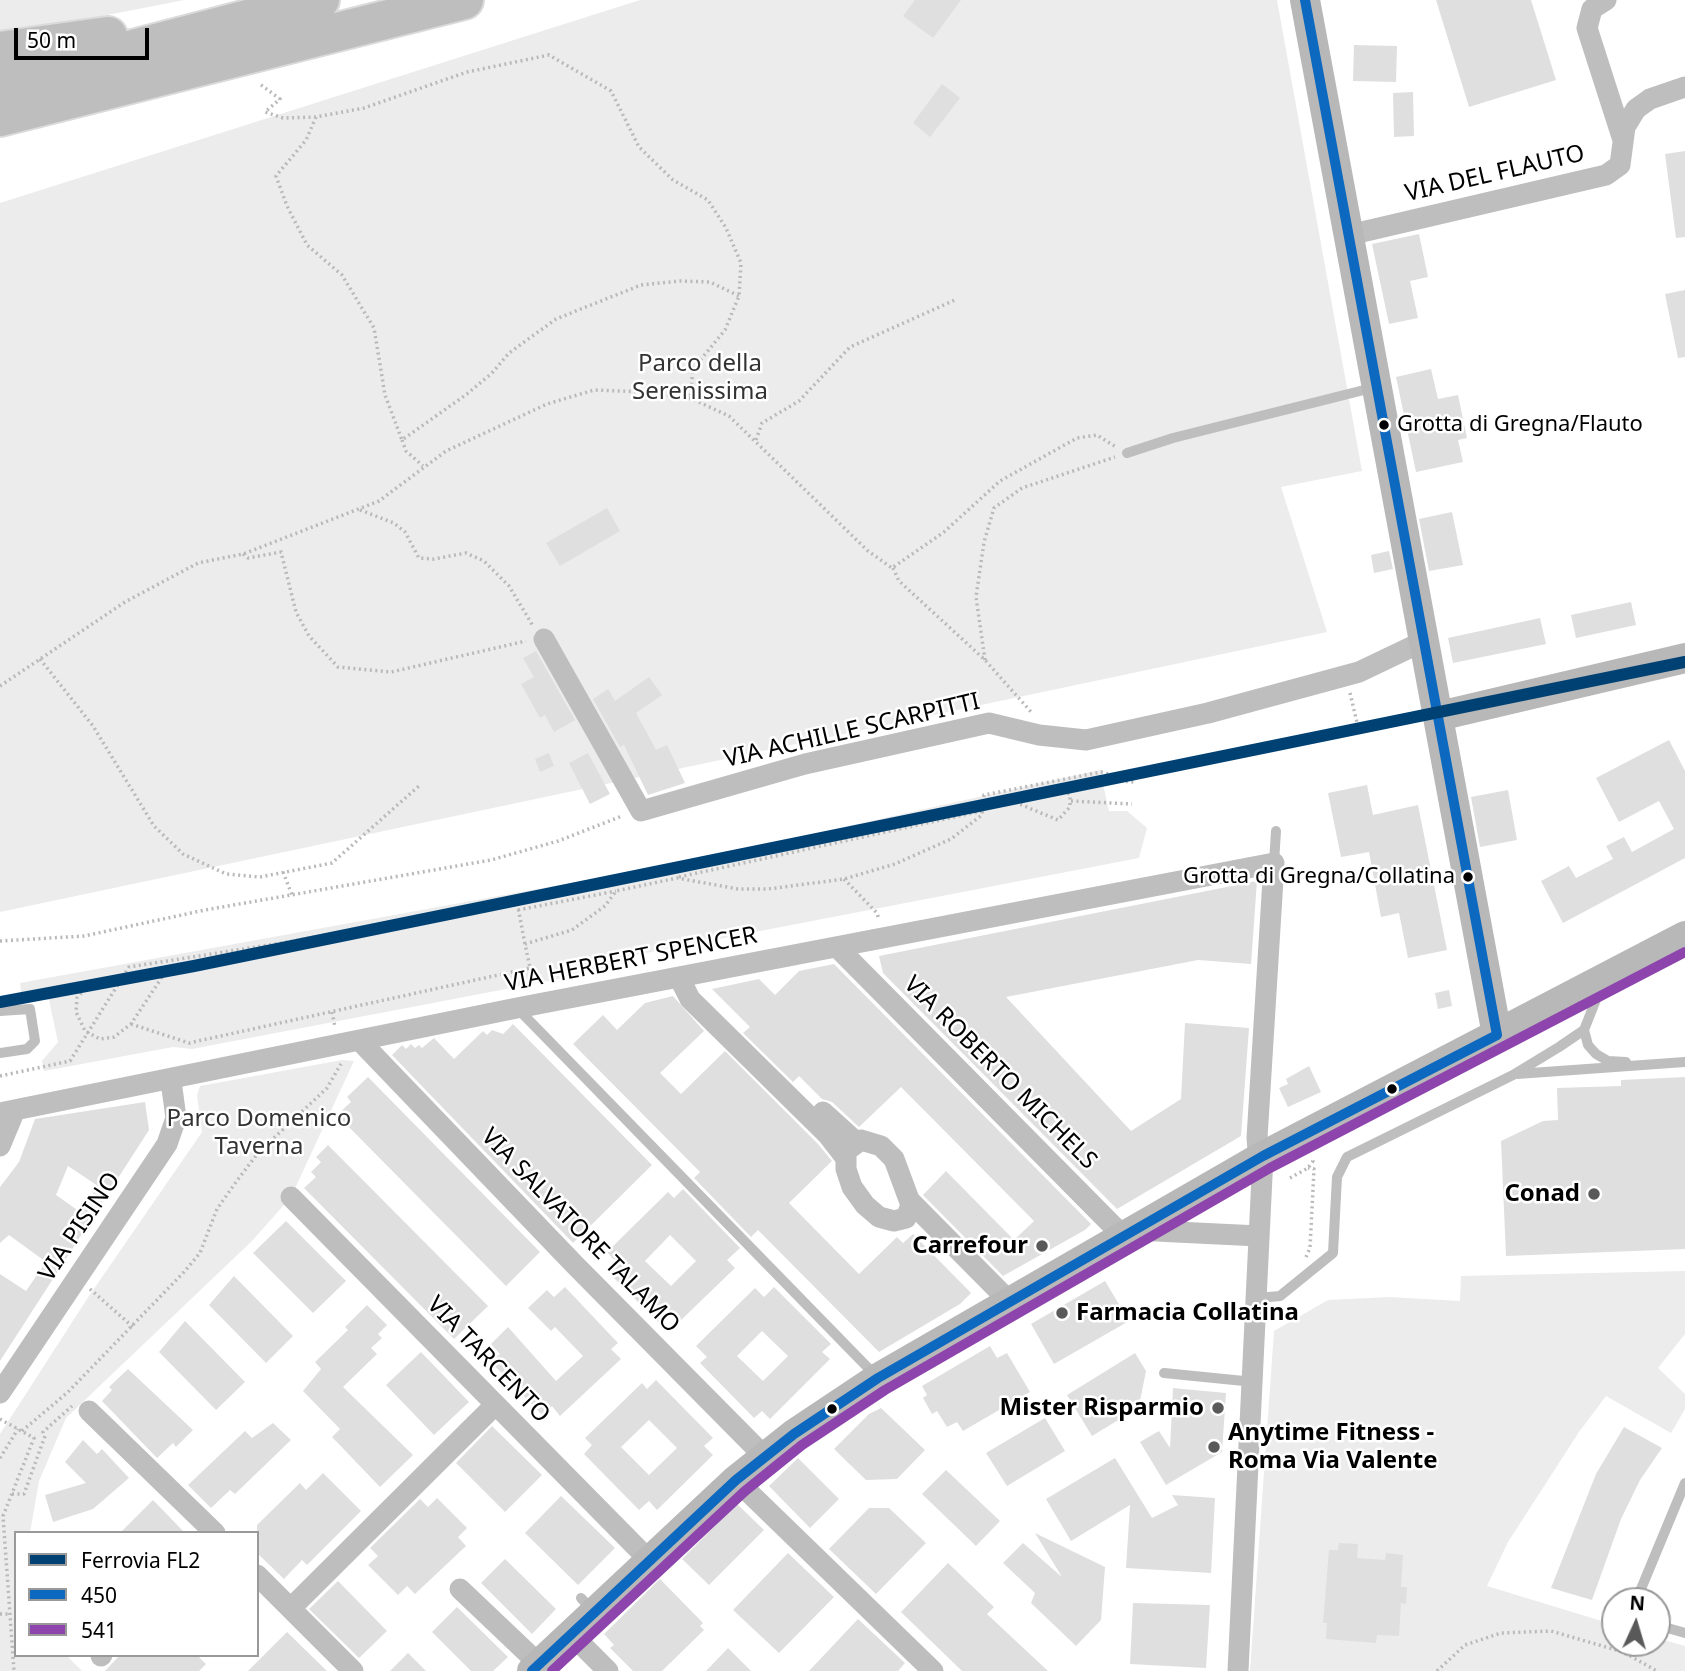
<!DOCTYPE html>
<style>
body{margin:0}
#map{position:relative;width:1685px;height:1671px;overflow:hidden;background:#fff;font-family:"Noto Sans",sans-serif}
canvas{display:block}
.legend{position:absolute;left:14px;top:1531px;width:245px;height:126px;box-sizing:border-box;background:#fff;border:2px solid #999;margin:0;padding:9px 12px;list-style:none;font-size:21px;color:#000}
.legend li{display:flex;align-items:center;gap:14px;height:35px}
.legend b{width:35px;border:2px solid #999}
.north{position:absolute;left:1601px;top:1587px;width:70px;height:70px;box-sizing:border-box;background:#fff;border:2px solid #999;border-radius:50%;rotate:4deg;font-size:19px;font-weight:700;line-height:28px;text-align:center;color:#000}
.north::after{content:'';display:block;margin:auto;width:24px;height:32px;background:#595959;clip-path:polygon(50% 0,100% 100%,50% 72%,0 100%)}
.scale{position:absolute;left:14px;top:28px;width:135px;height:32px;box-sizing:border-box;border:4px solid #000;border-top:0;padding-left:9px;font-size:21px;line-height:24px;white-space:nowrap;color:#000;-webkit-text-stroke:5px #fff;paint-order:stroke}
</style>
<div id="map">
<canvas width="1685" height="1671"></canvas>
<ul class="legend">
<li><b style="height:9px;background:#004174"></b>Ferrovia FL2</li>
<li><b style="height:9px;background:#0c69bf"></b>450</li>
<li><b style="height:9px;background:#8e44ad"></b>541</li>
</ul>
<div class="north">N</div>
<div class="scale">50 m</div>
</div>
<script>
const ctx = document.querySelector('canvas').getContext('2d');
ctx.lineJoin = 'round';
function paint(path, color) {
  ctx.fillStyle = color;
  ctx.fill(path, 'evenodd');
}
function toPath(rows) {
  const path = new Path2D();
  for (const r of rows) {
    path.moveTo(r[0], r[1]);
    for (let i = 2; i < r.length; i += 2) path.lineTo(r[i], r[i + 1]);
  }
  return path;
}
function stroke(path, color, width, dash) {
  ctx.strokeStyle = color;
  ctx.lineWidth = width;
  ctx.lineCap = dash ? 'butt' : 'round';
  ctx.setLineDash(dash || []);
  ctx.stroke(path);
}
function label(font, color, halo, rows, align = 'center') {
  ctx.font = font + ' "Noto Sans",sans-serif';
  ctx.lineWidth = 5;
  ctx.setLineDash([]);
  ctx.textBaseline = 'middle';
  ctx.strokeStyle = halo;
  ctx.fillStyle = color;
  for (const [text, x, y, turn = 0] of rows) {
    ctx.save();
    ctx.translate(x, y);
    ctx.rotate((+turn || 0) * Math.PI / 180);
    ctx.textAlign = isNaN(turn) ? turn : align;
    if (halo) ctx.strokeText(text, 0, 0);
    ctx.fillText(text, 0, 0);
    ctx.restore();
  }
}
paint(toPath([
 [0,0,184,0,0,36],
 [640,0,1277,0,1362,471,1281,487,1327,632,0,912,0,203],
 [1100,770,1109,811,1127,811,1147,828,1139,858,615,959,616,968,192,1049,173,1047,44,1071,42,1061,58,1042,49,1000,21,992,20,983,691,861],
 [342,1060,354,1061,291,1197,252,1241,66,1418,39,1481,30,1533,16,1533,16,1655,66,1655,82,1671,0,1671,0,1434,89,1296,202,1132,197,1095,200,1086],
 [1685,1271,1685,1334,1658,1368,1685,1394,1685,1409,1671,1433,1606,1396,1579,1432,1508,1542,1487,1586,1615,1625,1615,1643,1657,1643,1657,1638,1685,1646,1685,1671,1250,1671,1274,1331,1328,1300,1389,1297,1460,1301,1461,1276]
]), '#ececec');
paint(toPath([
 [915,0,961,0,933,38,903,16],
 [1436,0,1531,0,1556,80,1469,107],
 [1354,45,1397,46,1396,82,1353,81],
 [942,84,960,98,930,137,913,123],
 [1413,92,1414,136,1394,137,1393,93],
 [1685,151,1685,237,1676,238,1665,154],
 [1419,234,1428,277,1410,281,1418,318,1389,324,1372,244],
 [1685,290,1685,357,1678,358,1665,294],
 [1431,369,1438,399,1458,395,1467,438,1458,440,1463,462,1416,472,1396,377],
 [607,508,620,531,560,566,546,543],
 [1452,512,1463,565,1429,571,1419,519],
 [1389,551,1393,569,1374,573,1371,555],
 [1631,602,1636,625,1576,638,1571,615],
 [1540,618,1546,644,1453,663,1448,638],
 [536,651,575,720,554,732,545,715,540,718,521,684,534,677,523,658],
 [649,677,662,695,636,713,656,750,667,745,685,783,648,795,624,745,620,747,593,699,608,689,615,701],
 [1669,740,1685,771,1685,858,1563,923,1541,881,1569,866,1576,878,1613,859,1606,846,1624,837,1632,852,1674,829,1659,801,1619,822,1596,778],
 [549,753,554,766,540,772,535,759],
 [588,753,610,794,590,804,569,763],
 [1367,785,1373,815,1418,805,1447,950,1408,958,1399,913,1381,917,1369,852,1341,857,1328,793],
 [1508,790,1517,840,1480,847,1471,797],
 [1257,881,1251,964,1198,960,1006,997,1131,1131,1181,1099,1185,1023,1249,1028,1241,1136,1117,1209,883,973,879,956],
 [834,964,1091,1224,1085,1230,1003,1276,923,1195,946,1171,1014,1240,1034,1221,901,1087,859,1127,832,1102,822,1099,799,1076,793,1082,743,1033,750,1027,712,989,759,979,775,995,799,971],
 [1449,990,1452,1006,1438,1009,1435,993],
 [673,996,704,1031,660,1073,681,1094,725,1051,818,1144,832,1161,789,1203,859,1274,897,1237,903,1243,913,1234,971,1293,960,1304,879,1352,758,1230,751,1237,694,1178,700,1172,573,1044,603,1015,617,1030,645,1003],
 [513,1024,652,1165,573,1243,392,1055,402,1045,406,1049,411,1044,415,1048,419,1045,422,1048,434,1038,454,1059,483,1031,487,1035,492,1030,503,1034],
 [1309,1066,1321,1092,1288,1107,1279,1088,1288,1084,1286,1079],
 [368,1077,540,1252,506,1286,337,1115,351,1102,347,1097],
 [1685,1077,1685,1249,1506,1256,1501,1141,1543,1121,1558,1120,1557,1088,1621,1086,1621,1080],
 [145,1102,149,1130,0,1361,0,1274,26,1291,46,1262,9,1235,0,1243,0,1187,19,1162,35,1119],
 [68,1166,98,1186,80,1212,56,1195],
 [328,1145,488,1306,454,1339,304,1188,316,1177,311,1172,321,1162,316,1157],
 [683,1189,740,1248,727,1260,735,1268,678,1323,670,1314,660,1324,607,1271,616,1262,607,1252,668,1192,674,1198],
 [670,1235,696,1261,671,1286,645,1261],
 [286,1221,346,1281,313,1313,253,1253],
 [234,1276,293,1336,266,1363,209,1305],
 [1105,1281,1129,1321,1054,1364,1031,1324],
 [565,1287,618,1343,611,1349,621,1359,560,1416,552,1406,542,1415,491,1362,500,1354,491,1344,508,1327,556,1381,583,1356,555,1327,551,1331,528,1308,547,1290,554,1297],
 [774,1287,831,1344,822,1352,830,1359,770,1419,762,1411,754,1418,700,1363,707,1357,696,1346,755,1288,764,1297],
 [762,1331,788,1356,763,1381,737,1356],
 [367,1305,387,1325,378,1334,382,1338,371,1348,377,1354,343,1387,413,1455,380,1487,332,1437,340,1429,303,1391,321,1369,315,1362,348,1330,345,1327],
 [185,1321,245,1382,216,1410,159,1352],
 [990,1346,997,1358,1007,1353,1030,1392,963,1431,957,1422,947,1427,937,1411,932,1414,923,1398,927,1395,922,1386],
 [421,1352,469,1402,434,1435,386,1385],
 [1135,1353,1146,1371,1140,1401,1143,1405,1092,1436,1067,1395],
 [128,1369,193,1430,176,1447,173,1443,157,1458,102,1401,112,1390,109,1387],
 [656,1380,713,1438,704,1446,713,1455,657,1510,649,1501,639,1510,584,1454,592,1445,585,1438,642,1383,647,1389],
 [649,1420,677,1448,649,1475,621,1447],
 [1173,1388,1226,1393,1222,1452,1166,1485,1140,1442,1159,1431,1170,1448],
 [881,1408,925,1450,897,1479,866,1480,834,1449,869,1414],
 [1045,1418,1065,1451,1007,1486,986,1453],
 [273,1423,291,1440,235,1494,230,1490,211,1508,188,1485,245,1431,252,1438],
 [492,1426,542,1475,505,1512,456,1463],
 [1624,1427,1662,1448,1640,1480,1621,1519,1592,1600,1551,1588,1596,1474],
 [83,1440,97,1454,102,1449,129,1478,93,1509,53,1522,45,1495,86,1483,65,1462],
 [798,1458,839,1499,810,1528,769,1486],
 [1115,1458,1152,1518,1178,1505,1172,1495,1215,1498,1211,1573,1126,1568,1130,1505,1071,1541,1046,1499],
 [946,1470,1000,1521,976,1546,922,1494],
 [323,1473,361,1511,307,1565,302,1560,284,1579,257,1553,257,1525,300,1483,306,1490],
 [561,1496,615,1548,578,1585,525,1533],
 [437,1498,467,1528,458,1537,466,1546,415,1594,407,1586,398,1595,368,1565,378,1556,370,1548,420,1499,428,1507],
 [153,1500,185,1533,120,1533],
 [737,1504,764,1530,709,1585,682,1559],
 [869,1508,889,1508,926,1543,876,1594,829,1549],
 [1035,1533,1105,1567,1101,1620,1076,1646,1031,1603,1035,1593,1003,1563,1023,1543,1062,1577],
 [1339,1543,1358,1544,1357,1558,1385,1560,1386,1553,1403,1555,1401,1587,1407,1587,1406,1604,1401,1603,1399,1636,1377,1635,1376,1643,1326,1639,1327,1623,1323,1623,1329,1550,1338,1550],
 [788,1553,834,1597,779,1653,733,1610],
 [505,1559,556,1609,532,1634,481,1583],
 [948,1563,994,1607,987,1614,1048,1671,962,1671,901,1612],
 [660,1579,703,1623,700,1626,704,1630,662,1671,633,1671,610,1648,614,1645,604,1634],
 [338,1581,387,1631,359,1658,309,1609],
 [1133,1603,1210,1605,1206,1668,1130,1664],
 [457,1607,508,1657,493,1671,471,1671,432,1632],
 [858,1619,905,1663,898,1671,809,1671],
 [287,1632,327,1671,248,1671],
 [728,1648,751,1671,706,1671],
 [408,1653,426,1671,390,1671],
 [120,1655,197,1655,206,1664,199,1671,105,1671]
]), '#dfdfdf');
const highway = toPath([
 [0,51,108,36],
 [0,84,320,0],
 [0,117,464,0]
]);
stroke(highway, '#dbdbdb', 42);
stroke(toPath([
 [261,85,280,99,265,112,283,118,316,117,364,108,467,72,549,55,611,91,639,147,673,180,708,200,726,228,741,263,739,296,725,330,693,369,690,398],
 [316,117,306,140,276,176,287,206,307,245,342,275,374,328,385,395,402,440,467,394,492,373,509,353,556,319,641,285,680,281,710,282,739,296],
 [402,440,406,451,423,466],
 [756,440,762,423,799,401,850,347,957,299],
 [360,510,394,523,405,532,419,558,434,559,466,553,484,561,509,586,533,626],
 [243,554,248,558,281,552,296,612,309,636,338,667,391,672,526,641],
 [893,568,899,581,985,660,1032,713],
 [40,659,93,726,154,826,183,854,226,874,260,877,332,863,420,785],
 [985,660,976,597,984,542,994,508,1022,488,1115,457],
 [0,686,125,602,198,563,243,554,379,501,446,451,547,404,594,390,646,392,690,398,729,416,868,551,892,568,944,532,1000,481,1077,438,1097,435,1116,447],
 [1350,693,1359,731],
 [1005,798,1058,820,1070,807,1070,795,1063,788],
 [1071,801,1132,804],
 [283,872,292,895],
 [679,877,982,811],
 [844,879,877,913,879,920],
 [518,910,616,891],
 [0,941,84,936,205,910,491,860,558,841,622,816],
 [168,968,131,1024,114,1037,100,1039,85,1031,76,1012,77,998,91,981,344,938,517,904,1044,788,1063,788,1103,780,1134,782],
 [332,1012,335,1027],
 [131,1024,189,1043,530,968,525,944,572,930,605,906,616,891,677,878,738,889,768,889,844,879,895,864,951,839,982,815,984,795,1101,772,1125,779],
 [0,1076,70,1061,129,967,294,941,516,897,525,944],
 [1290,1178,1308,1168,1313,1161,1311,1158],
 [1306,1257,1310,1248,1314,1169,1308,1168],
 [90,1289,133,1327],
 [0,1419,34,1438,3,1516,14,1671],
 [22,1431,68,1392,184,1272,200,1253,217,1209,236,1182,258,1153,327,1088,341,1064],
 [0,1458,18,1429],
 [12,1494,24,1494,45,1436,43,1432,72,1406],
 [0,1614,10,1614],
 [1437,1671,1465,1645,1501,1633,1551,1631,1623,1652,1657,1671]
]), '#b9b9b9', 3.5, [2, 3.5]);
stroke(toPath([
 [1127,453,1173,438,1376,387],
 [1274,863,1276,831],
 [517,1008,876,1376],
 [0,1011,30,1009,35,1041,27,1049,0,1053],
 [1584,1030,1588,1045,1596,1054,1608,1061,1626,1062],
 [1517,1074,1685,1062],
 [1258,1298,1280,1296,1333,1253,1337,1177,1347,1157,1513,1075,1559,1047,1584,1030,1601,987],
 [1164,1373,1254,1382],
 [581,1598,593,1611],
 [1636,1601,1685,1483],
 [1657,1625,1685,1633]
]), '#bebebe', 10);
stroke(toPath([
 [1606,0,1592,9,1587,28,1623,140],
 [1349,235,1606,175,1620,165,1625,127,1636,109,1650,99,1685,87],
 [544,639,641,811,805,764,989,723,1039,735,1086,740,1208,713,1359,672,1426,640],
 [837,947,1124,1237],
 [679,977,690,999,828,1135,845,1157],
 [360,1041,574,1264,764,1456],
 [823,1112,855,1141],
 [0,1113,517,1008,1274,863,1257,1138,1258,1150,1263,1156,1238,1671],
 [861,1140,881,1146,894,1159,911,1205,906,1218,894,1221,879,1217,865,1205,852,1187,846,1169,846,1151,861,1140],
 [0,1146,15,1110],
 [291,1197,648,1559],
 [911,1202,1011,1303],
 [1135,1230,1259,1236],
 [0,1393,167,1144,176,1118,171,1081],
 [89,1411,215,1533],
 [736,1480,933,1671],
 [257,1575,353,1671],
 [460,1589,539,1664],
 [291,1608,495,1405],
 [570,1633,608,1671],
 [101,1656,102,1655]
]), '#bebebe', 21);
stroke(toPath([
 [1305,0,1497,1035],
 [1439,716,1685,658],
 [532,1671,736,1480,794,1434,878,1378,1263,1156,1685,936]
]), '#b8b8b8', 30);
stroke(highway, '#bebebe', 38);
stroke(toPath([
 [1305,0,1497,1035],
 [532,1671,736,1480,794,1434,878,1378,1263,1156,1497,1035]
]), '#0c69bf', 10);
stroke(toPath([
 [552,1671,745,1491,802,1445,885,1390,1270,1168,1685,952]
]), '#8e44ad', 10);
stroke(toPath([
 [0,1002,194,966,1685,662]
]), '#004174', 12);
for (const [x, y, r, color] of [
 [1384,425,6,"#000"],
 [1468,877,6,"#000"],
 [1392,1089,6,"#000"],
 [1594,1194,7,"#595959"],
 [1042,1246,7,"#595959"],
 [1062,1313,7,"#595959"],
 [1218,1408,7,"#595959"],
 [832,1409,6,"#000"],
 [1214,1447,7,"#595959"]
]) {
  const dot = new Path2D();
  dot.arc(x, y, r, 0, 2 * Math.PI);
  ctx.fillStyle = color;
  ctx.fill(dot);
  stroke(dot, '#fff', 2.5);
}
label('22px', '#000', '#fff', [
 ["Grotta di Gregna/Flauto",1397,425],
 ["Grotta di Gregna/Collatina",1455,877,"right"]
], 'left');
label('24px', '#000', '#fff', [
 ["VIA DEL FLAUTO",1495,174,-13],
 ["VIA ACHILLE SCARPITTI",852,731,-13],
 ["VIA HERBERT SPENCER",631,960,-11],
 ["VIA ROBERTO MICHELS",1000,1073,45],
 ["VIA PISINO",80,1227,-56],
 ["VIA SALVATORE TALAMO",580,1231,46],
 ["VIA TARCENTO",488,1360,46]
]);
label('24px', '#333', '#fff', [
 ["Parco della",700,364],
 ["Serenissima",700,392],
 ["Parco Domenico",259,1119],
 ["Taverna",259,1147]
]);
label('bold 24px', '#000', '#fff', [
 ["Conad",1580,1194],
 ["Carrefour",1028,1246],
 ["Farmacia Collatina",1076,1313,"left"],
 ["Mister Risparmio",1204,1408],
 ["Anytime Fitness -",1228,1433,"left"],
 ["Roma Via Valente",1228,1461,"left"]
], 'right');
</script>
